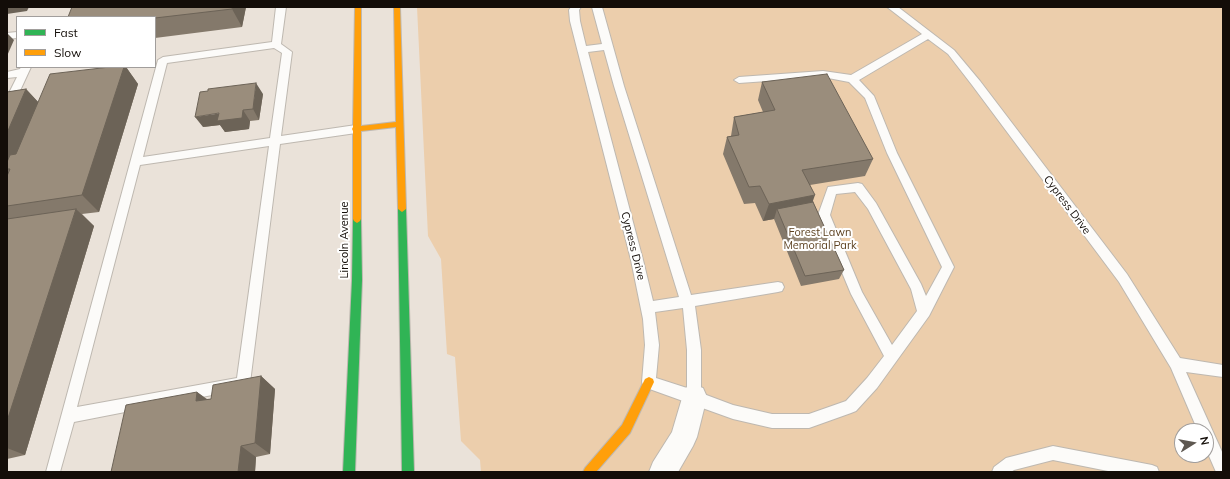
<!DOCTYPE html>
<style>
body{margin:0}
#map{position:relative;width:1230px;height:479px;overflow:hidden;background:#eae2d9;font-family:Mulish,sans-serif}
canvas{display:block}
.frame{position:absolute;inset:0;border:8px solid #130d08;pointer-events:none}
.legend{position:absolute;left:16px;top:16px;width:140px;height:52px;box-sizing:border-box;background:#fff;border:1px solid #a19e9c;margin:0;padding:5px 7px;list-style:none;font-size:12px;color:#130d08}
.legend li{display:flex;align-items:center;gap:8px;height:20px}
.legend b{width:20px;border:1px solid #a19e9c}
.north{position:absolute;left:1174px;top:423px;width:40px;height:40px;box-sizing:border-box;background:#fff;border:1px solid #a19e9c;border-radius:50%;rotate:79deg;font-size:11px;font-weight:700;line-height:16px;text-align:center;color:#130d08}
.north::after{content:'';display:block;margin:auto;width:14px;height:18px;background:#5e5851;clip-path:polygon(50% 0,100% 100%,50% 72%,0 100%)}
</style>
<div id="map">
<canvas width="1230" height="479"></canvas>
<div class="frame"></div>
<ul class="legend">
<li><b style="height:5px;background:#30b455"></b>Fast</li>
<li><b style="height:5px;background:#ff9f0a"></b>Slow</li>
</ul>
<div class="north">N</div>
</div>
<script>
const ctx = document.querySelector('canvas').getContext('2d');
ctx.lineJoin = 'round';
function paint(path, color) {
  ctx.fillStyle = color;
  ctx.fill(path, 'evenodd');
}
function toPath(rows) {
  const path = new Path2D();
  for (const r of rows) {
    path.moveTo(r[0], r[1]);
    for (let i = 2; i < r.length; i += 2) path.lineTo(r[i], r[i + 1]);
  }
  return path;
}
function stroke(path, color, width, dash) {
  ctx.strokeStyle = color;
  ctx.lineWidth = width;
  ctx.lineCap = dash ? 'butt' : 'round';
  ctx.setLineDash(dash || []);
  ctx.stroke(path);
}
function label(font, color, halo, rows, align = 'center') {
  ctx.font = font + ' Mulish,sans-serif';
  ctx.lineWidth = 4;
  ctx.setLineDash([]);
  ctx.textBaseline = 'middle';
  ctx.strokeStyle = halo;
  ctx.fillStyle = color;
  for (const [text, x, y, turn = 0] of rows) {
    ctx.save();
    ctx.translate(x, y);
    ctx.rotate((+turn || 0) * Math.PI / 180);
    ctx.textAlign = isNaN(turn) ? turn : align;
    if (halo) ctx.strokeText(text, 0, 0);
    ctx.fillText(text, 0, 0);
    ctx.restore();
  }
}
paint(toPath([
 [417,7,1223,7,1223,472,481,472,480,460,461,441,455,357,447,354,441,259,428,236],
 [1182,431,1206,431,1206,455,1182,455]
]), '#ecceac');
const lane = toPath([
 [276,7,286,7,281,44,292,52,281,136,356,125,360,126,361,129,360,132,356,133,280,144,250,383,248,388,74,422,60,472,46,472,158,60,163,57,272,42,276,7],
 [274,48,282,53,270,138,143,157,167,63,274,48],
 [269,146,237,378,77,407,140,165,269,146],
 [571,7,581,7,579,10,580,21,586,46,602,44,592,7,602,7,624,86,691,295,778,282,782,283,784,287,782,291,778,292,695,306,701,350,701,393,733,405,772,414,809,414,846,401,867,378,884,356,851,294,818,215,828,187,858,183,862,184,876,203,921,284,926,296,942,267,887,153,865,98,849,82,823,77,739,83,734,80,739,77,823,71,851,75,922,34,887,7,898,7,954,50,980,81,1127,274,1180,358,1223,365,1223,377,1186,372,1223,454,1223,472,1216,472,1206,449,1206,431,1198,431,1171,368,1119,282,972,85,948,54,928,39,859,80,874,96,897,153,954,267,929,316,877,388,856,411,851,413,809,428,772,428,733,419,644,387,642,382,645,345,643,319,631,260,570,21,569,10,571,7],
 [604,50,614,86,679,297,653,301,643,260,588,52,604,50],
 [855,192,868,209,911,289,917,311,892,345,862,292,830,215,836,194,855,192],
 [683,308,687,350,687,388,656,378,659,345,655,312,683,308],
 [17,32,17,38,7,39,7,33,17,32],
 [21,67,31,67,12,108,11,111,7,112,7,97,17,77,7,78,7,72,20,69,21,67],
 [1053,446,1152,465,1157,467,1159,472,1113,472,1053,460,1014,470,1011,472,992,472,994,467,1006,458,1053,446]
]);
const street = toPath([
 [694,385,703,388,707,397,697,437,693,446,678,472,649,472,653,462,672,432,685,388,694,385]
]);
const fast = toPath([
 [402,206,406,209,414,472,402,472,398,209,402,206],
 [357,215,360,217,361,219,362,280,355,472,343,472,352,280,353,219,354,217,357,215]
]);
const slow = toPath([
 [355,7,361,7,361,126,396,122,394,7,400,7,406,209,402,212,398,209,396,127,361,131,361,219,360,221,357,223,354,221,353,219,353,131,352,129,353,127,355,7],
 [649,377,653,379,654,382,630,433,596,472,583,472,585,468,622,425,645,379,649,377]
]);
stroke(lane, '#beb8b0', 2);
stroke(street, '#beb8b0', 2);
stroke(fast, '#beb8b0', 2);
stroke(slow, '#beb8b0', 2);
paint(lane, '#fcfbf9');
paint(street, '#fcfbf9');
paint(fast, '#30b455');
paint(slow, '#ff9f0a');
paint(toPath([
 [72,7,246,7,242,27,155,38,155,17],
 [110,67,126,67,138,84,99,212,82,214,94,226,25,455,7,459,7,219,8,219,7,218,7,92,26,89,38,102],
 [762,82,873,159,865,176,810,185,813,202,844,270,839,279,801,286,774,219,763,221,755,203,744,204,723,154,727,137,731,136,734,117,763,112,758,100],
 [263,94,259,120,250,121,249,129,225,132,220,125,203,127],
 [261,376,275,389,270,454,256,457,255,472,111,472,197,392,207,399,211,399]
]), '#84796b');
paint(toPath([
 [7,7,29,7,27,11,7,14],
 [233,7,246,7,242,27,232,9],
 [7,33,14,40,7,56],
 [124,67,126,67,138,84,99,212,82,195],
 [256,83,263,94,259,120,253,109],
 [26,89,40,104,10,169,7,169,7,133],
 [243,110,250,121,249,129,225,132,220,125,203,127,195,117],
 [815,195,809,212,777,209,774,219,763,221,769,204],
 [76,209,94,226,25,455,7,448,7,421],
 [261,376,275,389,270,454,255,443],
 [197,392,214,405,196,401],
 [241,446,256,457,255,472,238,472]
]), '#6c6357');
const building = toPath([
 [72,7,233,7,232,9,155,18,155,17,68,17,72,7],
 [110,67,124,67,82,195,7,206,7,176,10,169,7,169,7,162,10,155,16,154,50,74,110,67],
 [827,74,873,159,802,170,815,195,769,204,760,186,749,187,727,137,739,135,734,117,775,110,762,82,827,74],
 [256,83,253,109,243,110,242,118,217,121,219,113,195,117,200,92,208,91,208,89,256,83],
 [26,89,7,133,7,92,26,89],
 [813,202,844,270,805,276,777,209,813,202],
 [76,209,7,421,7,219,76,209],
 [261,376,255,443,241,446,238,472,111,472,126,405,197,392,196,401,211,399,213,385,261,376]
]);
paint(building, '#9a8d7c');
stroke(building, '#6c6357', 1);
label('11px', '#130d08', '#fff', [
 ["Cypress Drive",1067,205,53],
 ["Lincoln Avenue",345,240,-90],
 ["Cypress Drive",633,246,76]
]);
label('11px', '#5e4322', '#fff', [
 ["Forest Lawn",820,233],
 ["Memorial Park",820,246]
]);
</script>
